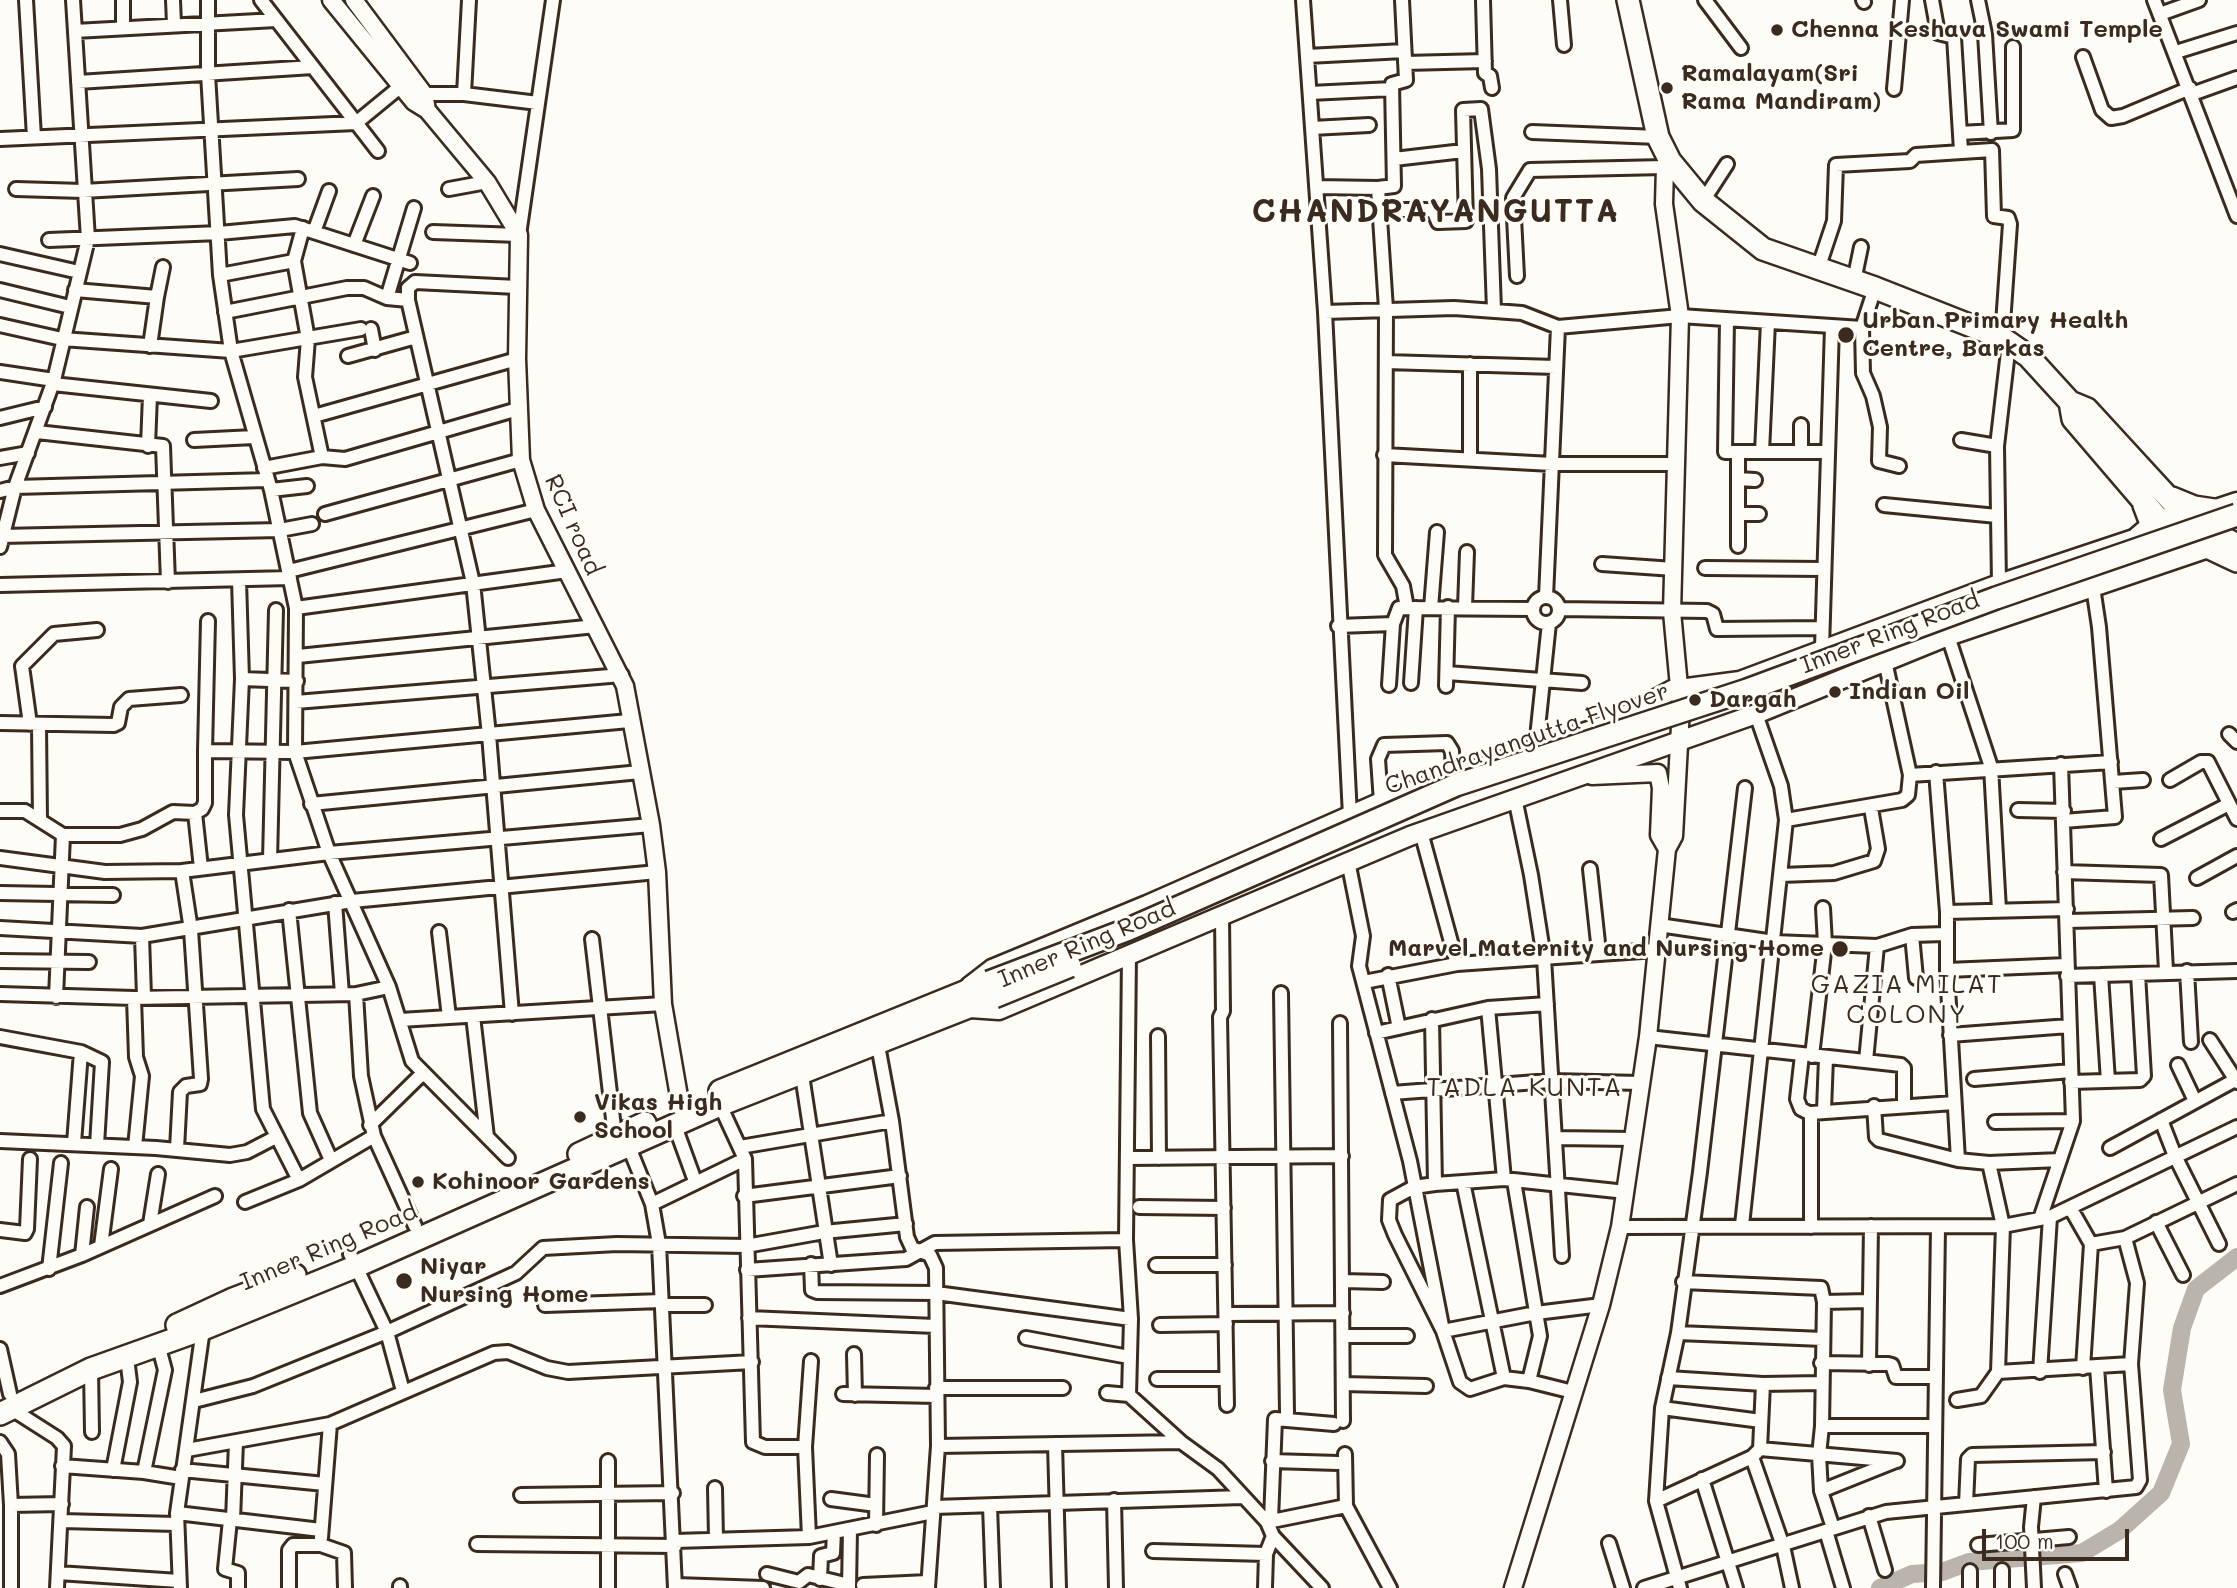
<!DOCTYPE html>
<style>
body{margin:0}
#map{position:relative;width:2237px;height:1588px;overflow:hidden;background:#fdfcf7;font-family:Mali,sans-serif}
canvas{display:block}
.scale{position:absolute;left:1982px;top:1529px;width:147px;height:32px;box-sizing:border-box;border:4px solid #3b2a1e;border-top:0;padding-left:9px;font-size:21px;line-height:24px;white-space:nowrap;color:#3b2a1e;-webkit-text-stroke:5px #fdfcf7;paint-order:stroke}
</style>
<div id="map">
<canvas width="2237" height="1588"></canvas>
<div class="scale">100 m</div>
</div>
<script>
const ctx = document.querySelector('canvas').getContext('2d');
ctx.lineJoin = 'round';
function toPath(rows) {
  const path = new Path2D();
  for (const r of rows) {
    if (r.length === 3) {
      path.moveTo(r[0] + r[2], r[1]);
      path.arc(r[0], r[1], r[2], 0, 2 * Math.PI);
      continue;
    }
    path.moveTo(r[0], r[1]);
    for (let i = 2; i < r.length; i += 2) path.lineTo(r[i], r[i + 1]);
  }
  return path;
}
function stroke(path, color, width, dash) {
  ctx.strokeStyle = color;
  ctx.lineWidth = width;
  ctx.lineCap = dash ? 'butt' : 'round';
  ctx.setLineDash(dash || []);
  ctx.stroke(path);
}
function label(font, color, halo, rows, align = 'center') {
  ctx.font = font + ' Mali,sans-serif';
  ctx.lineWidth = 6;
  ctx.setLineDash([]);
  ctx.textBaseline = 'middle';
  ctx.strokeStyle = halo;
  ctx.fillStyle = color;
  for (const [text, x, y, turn = 0] of rows) {
    ctx.save();
    ctx.translate(x, y);
    ctx.rotate((+turn || 0) * Math.PI / 180);
    ctx.textAlign = isNaN(turn) ? turn : align;
    if (halo) ctx.strokeText(text, 0, 0);
    ctx.fillText(text, 0, 0);
    ctx.restore();
  }
}
stroke(toPath([
 [1880,1588,1912,1574,1942,1572,1969,1562,2082,1553,2120,1530,2161,1493,2181,1444,2172,1390,2182,1328,2196,1289,2237,1257]
]), '#bbb4ad', 18);
const street = toPath([
 [26,0,34,137],
 [123,0,123,28],
 [173,0,174,24],
 [208,0,208,74,220,275,231,351,271,490,296,608,295,752,329,853,389,987,412,1061,508,1158],
 [261,0,378,151],
 [1303,0,1325,312,1350,816],
 [1402,0,1406,80,1392,84,1394,186,1378,188,1386,309,1385,555,1403,586,1407,608],
 [1483,0,1485,73,1490,76,1492,88],
 [1560,0,1564,45],
 [1705,0,1741,48],
 [1863,0,1864,2],
 [1932,0,1938,33,1954,37,1961,151],
 [1978,0,1985,34,1991,133],
 [2154,0,2237,216],
 [2160,14,2199,0],
 [75,31,276,20],
 [2176,52,2237,33],
 [1307,56,1404,51],
 [2083,57,2102,110,2111,118,2123,116,2190,88],
 [1405,63,1485,61],
 [78,82,313,67],
 [1894,89,1902,0],
 [1310,93,1392,89],
 [464,94,469,0],
 [2192,94,2237,78],
 [417,99,424,94,464,94,538,103],
 [1312,128,1369,125],
 [1532,132,1658,137],
 [1960,133,2013,130,2013,47],
 [0,139,356,123,401,86],
 [1394,159,1463,151],
 [1316,187,1378,188],
 [16,189,83,191,298,179],
 [449,189,487,182],
 [1703,201,1727,164],
 [1379,210,1433,210,1438,222,1466,221,1463,110,1481,109,1489,169,1494,310],
 [314,232,329,191],
 [433,232,519,235,553,0],
 [49,240,219,233,295,226,410,263],
 [354,245,373,196],
 [0,254,79,272],
 [294,261,308,339,305,377,322,457],
 [1818,269,1834,221,1836,165,1910,161,1916,155,1992,150,1994,216,2008,218,2010,224,2002,338],
 [220,275,294,261,303,228],
 [1517,276,1513,198,1530,170,1665,167],
 [1854,281,1861,247],
 [0,290,70,307],
 [75,290,157,297,163,267],
 [387,298,414,208],
 [408,300,473,583,489,735,512,1014],
 [225,312,347,288,364,288,387,298,408,300,408,288,415,282,517,287],
 [1325,312,1454,308,1522,313,1558,327,1680,316,1862,328,1875,288],
 [1727,320,1725,452,1826,452],
 [0,325,62,339,231,351,361,329],
 [1862,328,1863,373,1873,396,1880,427,1879,461,1899,466],
 [371,329,375,350],
 [150,346,157,297],
 [348,356,416,337],
 [1386,362,1556,367],
 [0,372,54,380],
 [53,384,211,401],
 [314,416,517,359],
 [0,418,45,407],
 [37,432,163,446,168,582],
 [194,440,254,437],
 [1961,440,1997,446],
 [148,446,150,395],
 [1801,451,1801,425],
 [1762,452,1768,322],
 [1384,455,1552,464,1677,464],
 [0,458,28,453],
 [1470,459,1470,364],
 [264,468,322,457,345,459,518,409],
 [1738,479,1755,480],
 [271,490,307,486],
 [0,491,15,487,267,480],
 [1884,505,1997,516],
 [325,514,521,460],
 [1738,514,1759,514],
 [1,536,280,530,312,524],
 [1738,546,1738,452],
 [0,547,15,487,54,380,88,239,73,0],
 [1602,564,1674,569],
 [1705,568,1823,569],
 [289,571,536,510],
 [239,580,242,679,236,815,263,1109,299,1180],
 [1999,584,1997,446,2009,343],
 [0,585,290,578],
 [1546,597,1558,327],
 [1546,610,13],
 [1465,607,1467,552],
 [296,608,567,571],
 [1431,608,1437,532],
 [1559,609,1707,611,1713,614,1717,629,1822,628],
 [1338,626,1393,624,1399,608,1533,609],
 [1948,636,1991,767,1999,910],
 [1822,648,1832,327],
 [298,656,596,626],
 [1885,661,1910,775],
 [1447,673,1582,683],
 [242,679,297,681],
 [1411,683,1416,608],
 [1389,685,1393,624],
 [1446,686,1448,607],
 [296,702,622,675],
 [0,723,114,725,118,723,121,707,129,699,181,695],
 [30,724,22,666,54,634,97,630],
 [39,725,40,820],
 [2229,734,2237,742],
 [1536,747,1549,623],
 [205,751,208,621],
 [1936,772,1947,912,1947,970,1958,1160],
 [2170,780,2201,762,2208,762,2237,819],
 [2113,782,2143,780],
 [1515,798,1531,875,1544,958,1562,1256],
 [1381,802,1378,759,1384,745,1447,743,1452,751,1453,775],
 [311,804,640,772],
 [2018,810,2064,811],
 [0,811,25,811,63,835,120,835,142,829,173,812,195,813,202,809,205,803,205,751,295,752,629,721],
 [195,813,201,868],
 [1786,820,1902,800,1908,795,1910,775,2111,762],
 [2063,821,2115,817,2099,627,2093,587],
 [1421,832,1457,964],
 [2161,839,2229,804],
 [0,858,105,872,182,871,329,853,651,825],
 [270,860,276,610],
 [1348,861,1363,936,1359,966,1410,1161,1443,1331,1536,1313,1601,1305],
 [1590,869,1599,952],
 [2064,872,2161,875,2166,971],
 [1781,875,1834,873,1874,861,1878,849,1871,808],
 [2197,878,2237,856],
 [0,893,113,895],
 [335,903,342,994],
 [289,910,310,1113,331,1160],
 [1947,912,2067,909],
 [2233,912,2237,910],
 [1222,916,1223,1011,1220,1017,1227,1405],
 [2068,921,2193,918],
 [1659,925,1774,942,1877,946,1912,935,1945,934],
 [0,928,142,936,352,901,657,872],
 [439,932,449,1017],
 [1912,935,1916,978],
 [142,936,144,997],
 [592,939,615,1136],
 [1129,955,1126,1240,1131,1319,1129,1395],
 [0,961,89,962],
 [1947,970,2067,965],
 [2187,971,2191,1042],
 [1388,975,1399,1028],
 [2101,975,2108,1081],
 [2067,976,2237,971],
 [1364,982,1457,964,1656,950],
 [1281,993,1287,1413],
 [0,994,134,998,356,994,389,987],
 [356,994,361,1076,374,1136],
 [56,997,63,835],
 [134,998,136,1057,142,1076,135,1147],
 [1488,1008,1504,1179],
 [473,1016,487,1137],
 [1432,1019,1435,1184],
 [400,1020,663,1004],
 [1340,1023,1343,1421],
 [1376,1033,1488,1008,1547,1004],
 [1950,1035,2069,1026],
 [1158,1036,1159,1158],
 [0,1037,81,1052,102,1062,97,1145],
 [1648,1037,1901,1065,1904,1068,1904,1104],
 [877,1040,892,1121,907,1237,912,1248,930,1255,936,1268,938,1446,928,1588],
 [2210,1040,2237,1082],
 [1802,1055,1797,1099,1801,1109,1811,1114],
 [1812,1056,1825,944,1823,908],
 [1866,1061,1877,946],
 [2178,1065,2195,1101],
 [802,1075,831,1265],
 [1974,1079,2071,1071],
 [2071,1082,2140,1080,2144,1076,2138,974],
 [1392,1093,1550,1081,1641,1083],
 [720,1105,745,1159,753,1442,765,1447,805,1447,809,1537,933,1512],
 [1874,1106,1876,1137,1879,1140,1958,1160,1989,1163,2003,1226,2050,1217,2040,1372],
 [1824,1110,1826,1058],
 [2161,1120,2175,1156,2219,1244],
 [1995,1122,2073,1121],
 [370,1125,422,1074],
 [675,1126,695,1181],
 [1555,1138,1633,1139],
 [0,1141,156,1148,230,1155,247,1152,276,1137],
 [74,1143,81,1052],
 [629,1147,652,1204,659,1244,675,1588],
 [740,1147,892,1121],
 [2110,1148,2237,1079],
 [177,1149,180,1092,186,1086,200,1084,201,1079,191,930,182,871],
 [1128,1158,1342,1156],
 [1989,1163,2060,1160],
 [1514,1181,1540,1336,1529,1381],
 [1463,1182,1504,1378,1470,1389,1460,1382,1443,1331,1395,1235,1389,1220,1390,1200,1414,1187,1435,1184,1463,1182,1504,1179,1626,1192],
 [744,1196,900,1176],
 [245,1202,299,1180,374,1136,415,1226],
 [652,1204,745,1159],
 [1139,1207,1224,1208],
 [2071,1209,2091,1244,2083,1368],
 [2050,1217,2237,1127],
 [2040,1219,2073,1121,2061,764],
 [2156,1222,2183,1275],
 [150,1224,158,1174],
 [1742,1225,1786,820,1781,786,1756,714],
 [1620,1227,2003,1226,1998,1372],
 [1811,1227,1811,1113,1954,1103],
 [0,1230,25,1233,27,1229,30,1159],
 [2091,1244,2125,1238,2237,1184],
 [101,1246,111,1169],
 [350,1254,387,1332,403,1391],
 [82,1255,87,1207],
 [811,1264,812,1290,817,1292,936,1293,1131,1319],
 [1156,1265,1225,1265],
 [49,1269,61,1163],
 [747,1270,906,1259,935,1243,1126,1240],
 [1343,1281,1383,1282],
 [1683,1282,1821,1288,1824,1302,1822,1426],
 [0,1286,82,1255,215,1196],
 [1824,1302,1868,1301],
 [545,1305,662,1301],
 [663,1305,705,1305],
 [1226,1314,1343,1313],
 [749,1318,935,1326],
 [1160,1325,1226,1324],
 [1678,1333,1823,1339],
 [1343,1336,1407,1336],
 [1026,1338,1129,1357],
 [0,1349,10,1394],
 [854,1354,855,1395],
 [1821,1363,1888,1364,1892,1365,1896,1377,1935,1377],
 [1869,1365,1871,1226],
 [2097,1367,2106,1491],
 [91,1369,92,1432],
 [1504,1378,1529,1381,1573,1392],
 [1668,1378,1763,1384,1821,1383],
 [1157,1379,1226,1379],
 [1343,1384,1426,1386],
 [936,1388,1063,1388],
 [1107,1393,1129,1395,1181,1442,1218,1469,1267,1522,1273,1536,1322,1588],
 [843,1394,937,1396],
 [1957,1400,1981,1396,1998,1372,2131,1364],
 [194,1401,253,1386,387,1332,516,1273,543,1248,617,1244,746,1246,824,1232,906,1224],
 [10,1408,57,1438,64,1446,57,1588],
 [1662,1408,1761,1421],
 [0,1442,8,1454,11,1505,11,1588],
 [1055,1444,1059,1588],
 [938,1446,1181,1442],
 [805,1447,811,1361],
 [1760,1449,1763,1384],
 [187,1450,330,1424,494,1353,508,1352,547,1368,568,1372,752,1362],
 [1345,1454,1346,1506,1390,1588],
 [1752,1457,1783,1546,1792,1588],
 [608,1461,608,1588],
 [1272,1461,1338,1463],
 [62,1466,144,1472,181,1478],
 [113,1470,130,1382,127,1358],
 [182,1470,325,1484],
 [144,1472,165,1370,158,1344],
 [1702,1479,1736,1588],
 [715,1488,716,1539],
 [1821,1491,1896,1461],
 [521,1495,673,1493],
 [2034,1497,2031,1527,2034,1588],
 [831,1499,876,1505],
 [1114,1500,1116,1588],
 [1656,1501,1662,1408,1678,1333,1700,1172,1745,788],
 [1966,1504,1968,1459,1972,1455,2104,1452],
 [11,1505,62,1504],
 [990,1506,993,1588],
 [934,1507,1242,1497],
 [177,1513,321,1530],
 [1869,1516,1885,1570],
 [230,1520,225,1569,238,1573,238,1588],
 [233,1520,236,1442],
 [1271,1520,1275,1419,1334,1424],
 [62,1521,176,1524],
 [1267,1522,1346,1506],
 [876,1525,877,1455],
 [1833,1528,1821,1491,1819,1455,1822,1426,1935,1426],
 [1826,1531,1843,1588],
 [321,1538,330,1424],
 [675,1541,809,1537],
 [1609,1543,1623,1588],
 [477,1544,675,1546],
 [1978,1545,2069,1537],
 [1153,1551,1266,1554],
 [2002,1570,2002,1588],
 [58,1573,179,1581],
 [767,1574,799,1582,808,1575,849,1585],
 [2065,1574,2070,1588],
 [820,1579,821,1556,833,1553,834,1532],
 [676,1585,763,1588],
 [863,1585,928,1582],
 [180,1588,177,1513,203,1329],
 [289,1588,289,1550,293,1545,321,1545,344,1553,345,1588],
 [400,1588,400,1586],
 [849,1588,850,1530],
 [1265,1588,1266,1554,1273,1536],
 [1644,1588,1886,1512,2136,1487,2140,1480,2131,1364,2137,1283,2125,1238],
 [1680,1588,1656,1501,1752,1457,1760,1449,1897,1461],
 [1933,1588,1938,1227],
 [1970,1588,1970,1571]
]);
const secondary = toPath([
 [331,0,414,102,427,110],
 [354,0,424,94,427,110,487,182,519,235,517,359,521,460,536,510,625,686,651,825,657,872,663,1004,681,1108],
 [1592,776,1658,773,1661,788,1659,835,1667,849],
 [1513,1588,1601,1305,1620,1227,1648,1037,1667,849,1674,836,1681,708,1672,612,1680,316,1664,204,1665,167,1670,161]
]);
const primary = toPath([
 [2201,514,2237,502],
 [970,986,992,969,1147,905,1381,802,1612,723,1672,690,1740,681,1999,584,2152,533],
 [970,1008,999,1010,1410,836,1756,714,1948,636,2217,545]
]);
const highway = toPath([
 [1628,0,1658,137,1670,161,1703,201,1763,249,1875,288,2002,338,2028,356,2070,402,2087,409,2188,519,2237,545],
 [2070,402,2073,419,2156,516,2186,537,2237,561],
 [2172,498,2194,507,2214,510],
 [2139,537,2152,526,2144,505],
 [720,1091,989,982],
 [579,1154,645,1123],
 [177,1325,233,1299,295,1275],
 [0,1414,91,1369,203,1329,357,1266,720,1105,994,997]
]);
stroke(street, '#3b2a1e', 18);
stroke(secondary, '#3b2a1e', 21);
stroke(primary, '#3b2a1e', 23);
stroke(highway, '#3b2a1e', 26);
stroke(street, '#fdfcf7', 12);
stroke(secondary, '#fdfcf7', 16);
stroke(primary, '#fdfcf7', 18);
stroke(highway, '#fdfcf7', 21);
const highwayBridge = toPath([
 [989,982,1129,929,1456,785,1747,690,1996,598,2237,515],
 [994,997,1070,966]
]);
stroke(highwayBridge, '#3b2a1e', 26, []);
stroke(highwayBridge, '#fdfcf7', 21);
for (const [x, y, r, color] of [
 [1777,30,7,"#3b2a1e"],
 [1667,88,7,"#3b2a1e"],
 [1846,335,9,"#3b2a1e"],
 [1835,692,7,"#3b2a1e"],
 [1695,700,7,"#3b2a1e"],
 [1840,949,9,"#3b2a1e"],
 [580,1117,7,"#3b2a1e"],
 [418,1182,7,"#3b2a1e"],
 [404,1281,9,"#3b2a1e"]
]) {
  const dot = new Path2D();
  dot.arc(x, y, r, 0, 2 * Math.PI);
  ctx.fillStyle = color;
  ctx.fill(dot);
  stroke(dot, '#fdfcf7', 2.5);
}
label('bold 24px', '#3b2a1e', '#fdfcf7', [
 ["Chenna Keshava Swami Temple",1791,30],
 ["Ramalayam(Sri",1681,74],
 ["Rama Mandiram)",1681,102],
 ["Urban Primary Health",1862,321],
 ["Centre, Barkas",1862,349],
 ["Indian Oil",1849,692],
 ["Dargah",1709,700],
 ["Marvel Maternity and Nursing Home",1824,949,"right"],
 ["Vikas High",594,1103],
 ["School",594,1131],
 ["Kohinoor Gardens",432,1182],
 ["Niyar",420,1267],
 ["Nursing Home",420,1295]
], 'left');
label('24px', '#3b2a1e', '#fdfcf7', [
 ["RCI road",573,525,66],
 ["Inner Ring Road",1890,633,-21],
 ["Chandrayangutta Flyover",1527,739,-19],
 ["Inner Ring Road",1087,944,-23],
 ["Inner Ring Road",329,1247,-23]
]);
ctx.letterSpacing = '2px';
label('26px', '#3b2a1e', '#fdfcf7', [
 ["GAZIA MILAT",1907,985],
 ["COLONY",1907,1015],
 ["TADLA KUNTA",1525,1088]
]);
ctx.letterSpacing = '0px';
ctx.letterSpacing = '2px';
label('bold 32px', '#3b2a1e', '#fdfcf7', [
 ["CHANDRAYANGUTTA",1436,212]
]);
ctx.letterSpacing = '0px';
</script>
